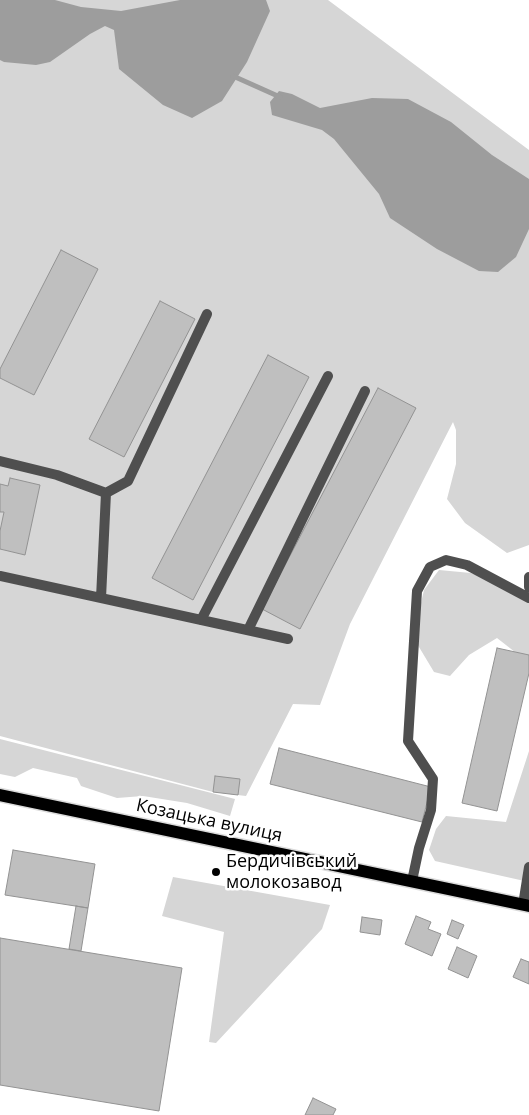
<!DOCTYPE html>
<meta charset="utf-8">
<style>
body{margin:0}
canvas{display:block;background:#fff}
</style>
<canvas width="529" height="1115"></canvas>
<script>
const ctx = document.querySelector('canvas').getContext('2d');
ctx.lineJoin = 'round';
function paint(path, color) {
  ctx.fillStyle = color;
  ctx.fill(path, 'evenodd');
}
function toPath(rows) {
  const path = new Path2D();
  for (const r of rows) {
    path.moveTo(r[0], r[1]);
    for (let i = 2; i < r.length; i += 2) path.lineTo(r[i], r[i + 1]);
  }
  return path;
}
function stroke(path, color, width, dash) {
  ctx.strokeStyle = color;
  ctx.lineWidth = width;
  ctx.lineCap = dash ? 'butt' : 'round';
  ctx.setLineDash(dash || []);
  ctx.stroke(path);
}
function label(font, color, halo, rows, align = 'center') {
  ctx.font = font + ' "Open Sans",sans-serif';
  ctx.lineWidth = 5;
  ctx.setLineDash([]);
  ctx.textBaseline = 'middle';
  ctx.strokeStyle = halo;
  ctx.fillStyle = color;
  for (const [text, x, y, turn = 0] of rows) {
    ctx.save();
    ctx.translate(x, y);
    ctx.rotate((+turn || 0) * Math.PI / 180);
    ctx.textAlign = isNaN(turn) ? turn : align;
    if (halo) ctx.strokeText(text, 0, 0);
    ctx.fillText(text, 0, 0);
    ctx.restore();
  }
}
paint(toPath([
 [0,0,328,0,529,150,529,545,507,553,465,523,447,499,456,464,456,430,453,422,350,624,320,705,293,704,246,796,213,792,0,736],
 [439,570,471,573,529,593,529,663,497,638,469,655,450,676,434,672,416,642,417,620,424,590],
 [0,739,235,799,230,816,187,803,143,796,117,798,81,786,77,778,33,768,15,777,0,774],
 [529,751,529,882,435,861,429,850,436,829,446,816,506,822],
 [173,877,330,905,322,929,216,1043,209,1042,224,932,162,916]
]), '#d6d6d6');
paint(toPath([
 [0,0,55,0,81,7,121,11,180,0,266,0,270,11,247,62,222,101,192,118,163,105,119,69,114,30,105,26,90,34,50,62,36,65,4,62,0,60],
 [279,91,292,94,320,108,372,98,408,99,451,122,492,155,529,179,529,229,516,257,498,272,479,271,437,249,390,218,379,194,334,139,322,130,272,115,270,102]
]), '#9d9d9d');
stroke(toPath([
 [233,76,280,97]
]), '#9d9d9d', 5);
const building = toPath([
 [61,250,98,269,34,395,0,378,0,369,61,250],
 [160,301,195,319,124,457,89,439,160,301],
 [268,355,309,377,193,600,152,578,268,355],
 [378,388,416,408,300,629,262,609,378,388],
 [10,478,40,485,25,555,0,549,0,531,4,512,0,512,0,484,8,486,10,478],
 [497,648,529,655,529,673,497,811,462,803,497,648],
 [279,748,431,787,422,822,270,784,279,748],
 [215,776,240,779,238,795,213,792,215,776],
 [13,850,95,864,88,908,5,895,13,850],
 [76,906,88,908,81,951,69,949,76,906],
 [416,916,431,922,428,929,441,934,432,956,405,944,416,916],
 [362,917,382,920,380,935,360,932,362,917],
 [452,920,464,925,458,939,447,934,452,920],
 [0,938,182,968,159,1111,0,1085,0,938],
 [457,947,477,956,468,978,448,969,457,947],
 [521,959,529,962,529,984,513,977,521,959],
 [313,1098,336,1109,333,1115,305,1115,313,1098]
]);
paint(building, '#bfbfbf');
stroke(building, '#939393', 1);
const primary = toPath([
 [0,795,529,906]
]);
stroke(primary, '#dbdbdb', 15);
stroke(toPath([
 [0,461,57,475,106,493,128,481,207,314],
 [0,576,288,639],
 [529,577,529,587],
 [101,598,106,493],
 [201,620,328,376],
 [248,630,365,391],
 [412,881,419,848,431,810,433,779,408,741,417,591,430,567,446,560,467,565,529,598],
 [523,905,529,867]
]), '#4f4f4f', 10);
stroke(primary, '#000', 12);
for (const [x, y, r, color] of [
 [216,872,5,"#000"]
]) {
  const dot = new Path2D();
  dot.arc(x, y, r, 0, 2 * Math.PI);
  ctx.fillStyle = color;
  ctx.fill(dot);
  stroke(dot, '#fff', 2);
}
label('18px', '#000', '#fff', [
 ["Козацька вулиця",209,821,12]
]);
label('18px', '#000', '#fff', [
 ["Бердичівський",226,862],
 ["молокозавод",226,883]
], 'left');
</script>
